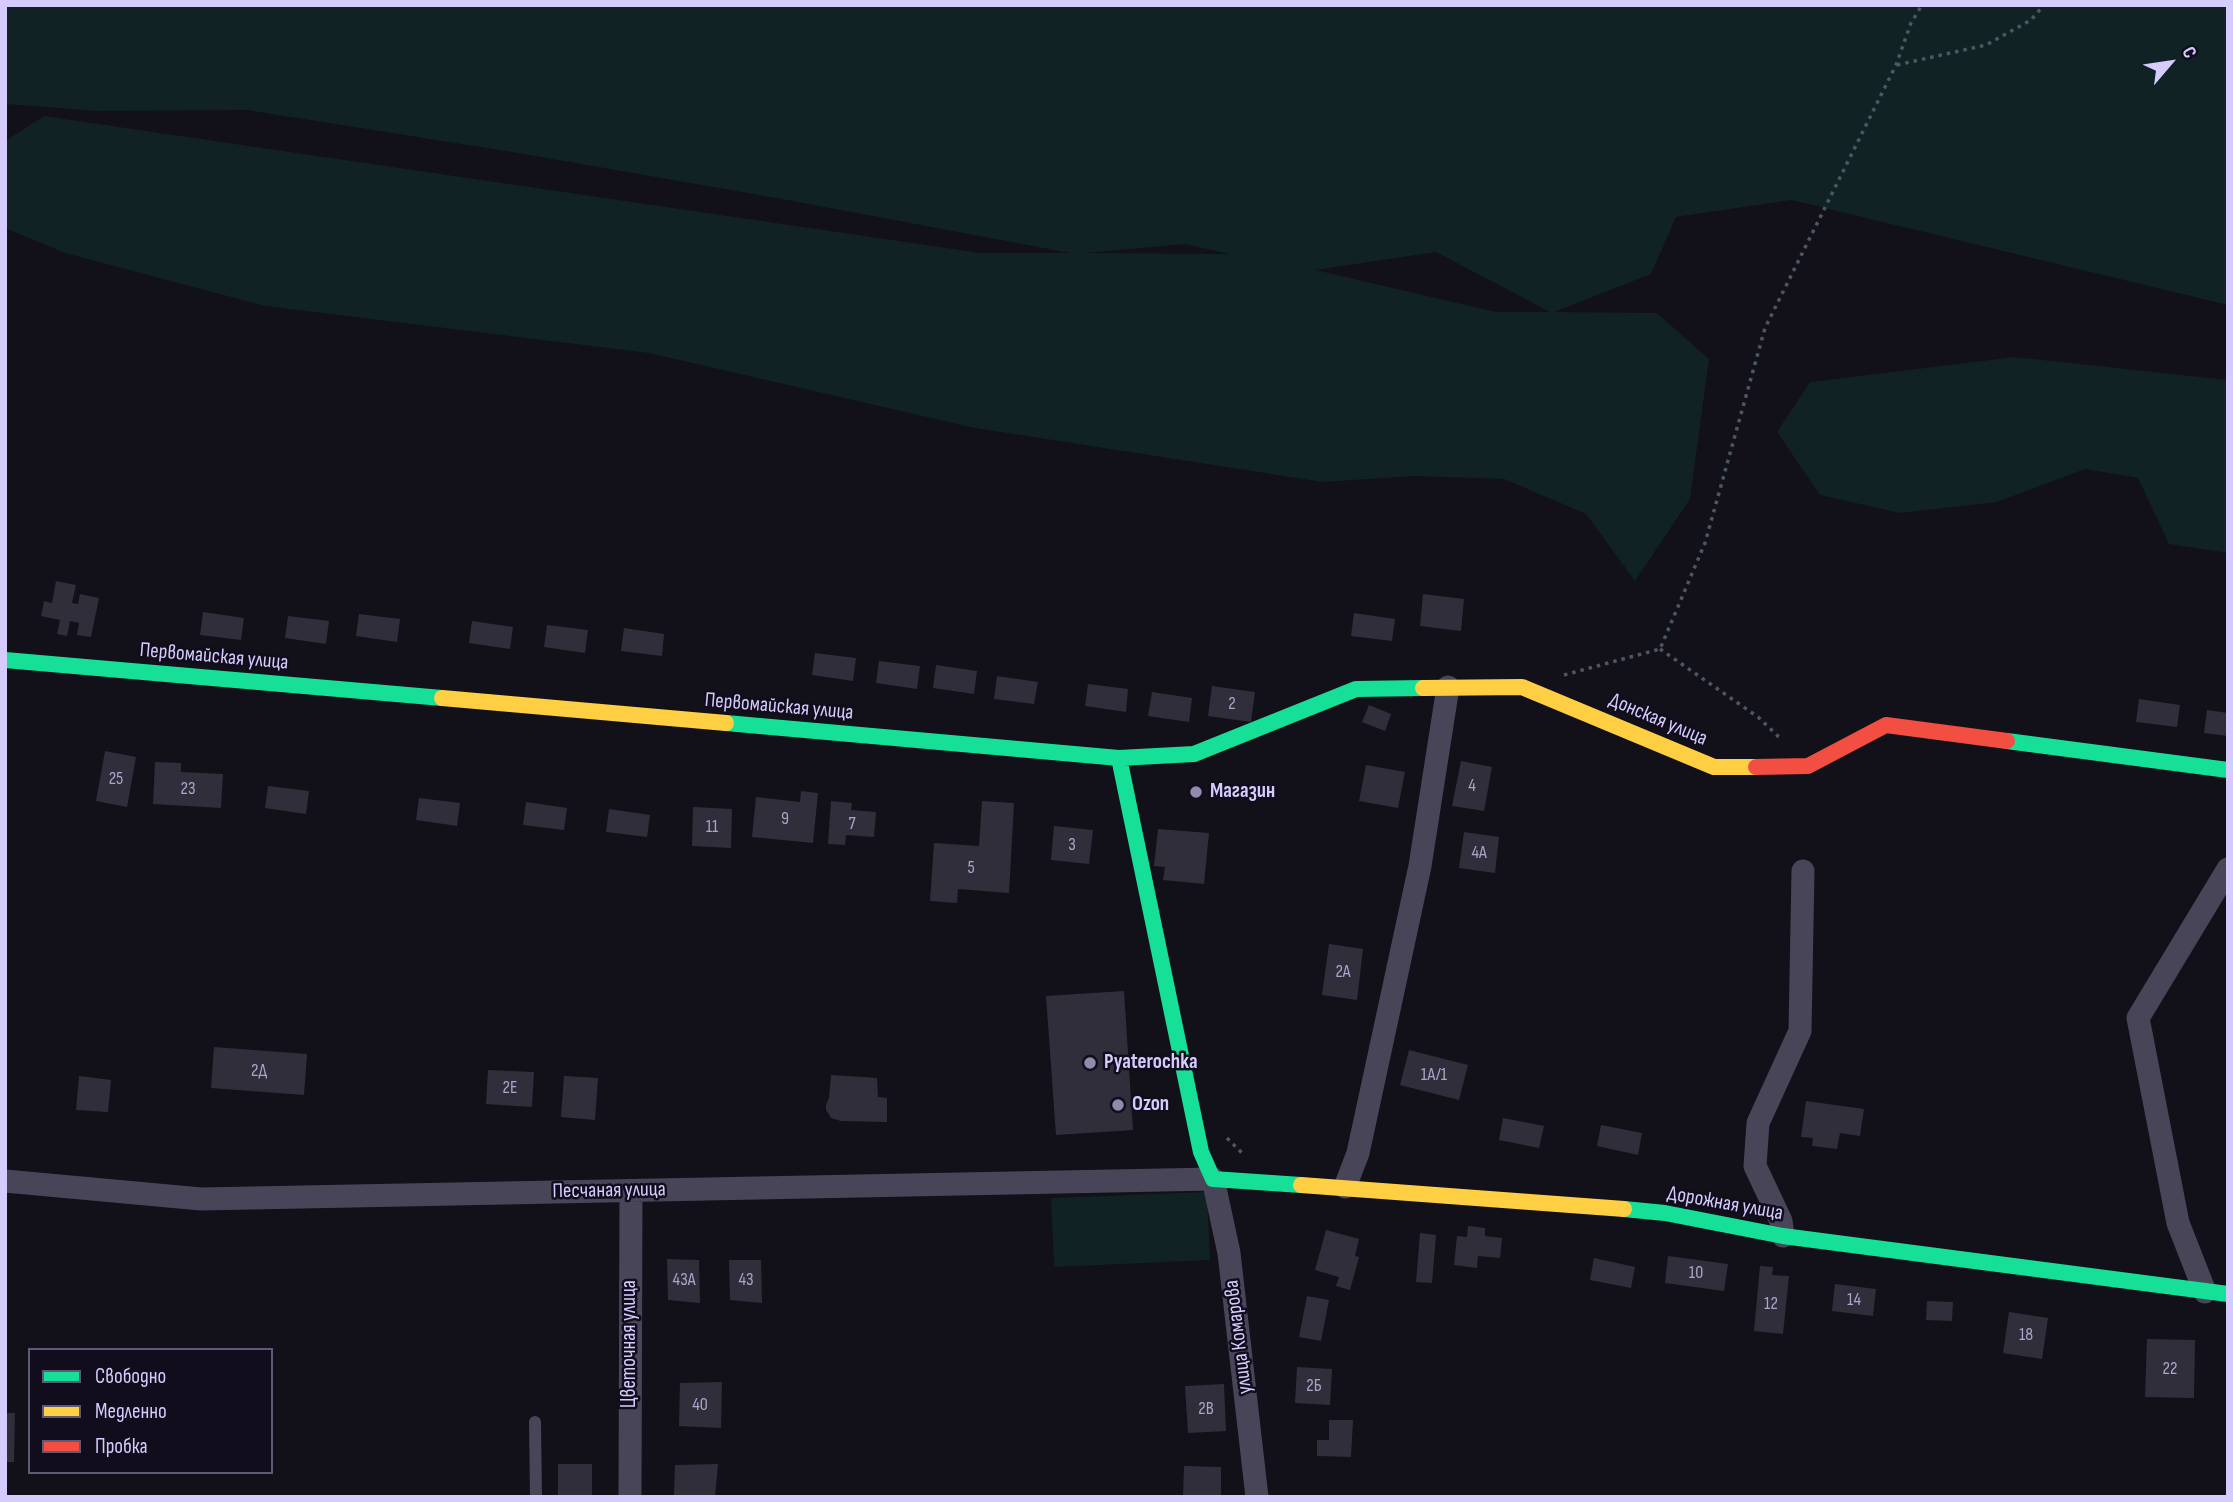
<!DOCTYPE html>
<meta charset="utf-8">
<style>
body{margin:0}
#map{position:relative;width:2233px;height:1502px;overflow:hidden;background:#121018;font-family:"Sofia Sans Condensed",sans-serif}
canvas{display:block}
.frame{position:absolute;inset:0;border:7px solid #d5cbfc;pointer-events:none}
.legend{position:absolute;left:28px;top:1348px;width:245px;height:126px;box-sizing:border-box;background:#110d1c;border:2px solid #5f5976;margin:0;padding:9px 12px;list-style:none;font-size:21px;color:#d5cbfc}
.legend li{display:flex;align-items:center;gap:14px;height:35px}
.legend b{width:35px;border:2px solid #5f5976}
.north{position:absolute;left:2135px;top:28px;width:70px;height:70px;-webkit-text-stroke:5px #110d1c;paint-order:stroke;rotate:61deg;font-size:19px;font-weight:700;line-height:28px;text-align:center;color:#d5cbfc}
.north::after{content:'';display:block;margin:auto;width:24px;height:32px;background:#d5cbfc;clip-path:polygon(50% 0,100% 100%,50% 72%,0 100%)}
</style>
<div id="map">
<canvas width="2233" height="1502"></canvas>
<div class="frame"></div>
<ul class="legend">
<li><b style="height:9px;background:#16e098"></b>Свободно</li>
<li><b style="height:9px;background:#ffcf43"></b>Медленно</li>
<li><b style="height:9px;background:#f24e42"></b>Пробка</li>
</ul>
<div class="north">С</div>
</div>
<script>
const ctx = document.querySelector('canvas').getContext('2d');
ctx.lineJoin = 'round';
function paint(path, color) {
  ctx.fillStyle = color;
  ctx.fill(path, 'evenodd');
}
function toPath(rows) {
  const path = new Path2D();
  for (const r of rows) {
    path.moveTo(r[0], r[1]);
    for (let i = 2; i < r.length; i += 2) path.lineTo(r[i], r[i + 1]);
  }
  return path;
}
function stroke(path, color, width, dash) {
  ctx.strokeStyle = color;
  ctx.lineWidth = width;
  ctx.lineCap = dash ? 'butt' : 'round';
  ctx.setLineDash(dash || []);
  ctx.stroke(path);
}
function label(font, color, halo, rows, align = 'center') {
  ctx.font = font + ' "Sofia Sans Condensed",sans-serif';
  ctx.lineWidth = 5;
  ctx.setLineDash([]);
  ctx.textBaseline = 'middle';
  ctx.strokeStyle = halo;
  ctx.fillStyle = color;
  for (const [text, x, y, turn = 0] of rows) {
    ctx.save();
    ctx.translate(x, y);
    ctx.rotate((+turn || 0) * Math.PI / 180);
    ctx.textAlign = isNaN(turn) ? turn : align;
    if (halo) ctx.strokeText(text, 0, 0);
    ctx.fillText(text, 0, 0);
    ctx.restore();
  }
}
paint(toPath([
 [5,5,2228,5,2228,305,1791,200,1676,217,1651,274,1554,312,1657,313,1709,359,1690,499,1635,581,1586,514,1504,479,1414,476,1323,482,975,428,649,353,265,306,65,253,5,228,5,141,44,116,981,253,1070,253,782,199,518,153,247,110,97,111,5,104],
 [1185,244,1230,254,1086,253],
 [1436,252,1550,312,1496,312,1316,270],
 [2015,357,2228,380,2228,553,2169,544,2138,478,2085,469,1997,502,1900,513,1820,495,1777,432,1810,382],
 [1207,1192,1210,1260,1054,1267,1051,1198]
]), '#102224');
paint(toPath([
 [56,581,76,585,72,603,78,604,80,594,99,598,91,637,77,635,79,623,70,621,67,636,57,634,60,620,41,616,44,601,52,603],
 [1423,594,1464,599,1461,631,1420,626],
 [203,612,244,618,241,640,200,635],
 [1354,613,1395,619,1392,641,1351,636],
 [359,614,400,619,397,642,356,636],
 [288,616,329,621,326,644,285,638],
 [472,621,513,627,510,649,469,643],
 [547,625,588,630,585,653,544,647],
 [624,628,664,634,662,656,621,651],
 [815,653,856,658,853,681,812,675],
 [879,661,920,666,917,689,876,683],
 [936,665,977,671,974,694,933,688],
 [997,676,1038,682,1034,704,994,699],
 [1088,684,1128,689,1126,712,1085,706],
 [1212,686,1255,692,1251,722,1208,716],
 [1152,692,1192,698,1189,722,1148,716],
 [2139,699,2180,705,2177,727,2136,722],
 [1369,705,1391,714,1385,731,1362,722],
 [2207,710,2228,713,2228,736,2204,733],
 [105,751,136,757,127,807,96,801],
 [1461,761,1492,767,1484,811,1452,806],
 [155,762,181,763,181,772,223,774,221,808,153,804],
 [1366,765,1405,772,1398,808,1359,801],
 [268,786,309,791,306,814,265,808],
 [801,791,818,793,813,843,752,837,756,797,800,802],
 [419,798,460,803,457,826,416,820],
 [831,801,852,803,851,810,876,812,874,837,846,835,845,845,828,844],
 [982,801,1014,803,1009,893,958,889,957,903,930,901,934,843,979,846],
 [526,802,567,808,564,830,523,825],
 [693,807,732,809,731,848,692,846],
 [609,809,650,815,647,837,606,832],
 [1054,826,1093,830,1089,864,1051,860],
 [1158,829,1209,833,1204,884,1163,880,1165,867,1154,866],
 [1464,832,1499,837,1495,873,1459,868],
 [1329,944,1363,949,1357,1000,1322,995],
 [1124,991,1133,1130,1056,1135,1046,996],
 [214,1047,307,1054,304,1095,211,1088],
 [1409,1050,1468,1065,1459,1100,1400,1085],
 [488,1070,534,1072,532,1107,486,1104],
 [831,1075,877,1078,878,1097,887,1098,887,1122,841,1121,831,1118,826,1110,826,1105,829,1098],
 [79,1076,111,1080,108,1112,76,1110],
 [564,1076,598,1078,595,1120,561,1117],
 [1806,1101,1864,1109,1860,1136,1840,1133,1837,1149,1812,1146,1813,1138,1801,1137],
 [1503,1118,1544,1126,1539,1148,1499,1140],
 [1601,1125,1642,1133,1638,1155,1597,1146],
 [1468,1226,1485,1228,1485,1236,1502,1238,1500,1258,1478,1256,1477,1268,1454,1265,1457,1236,1467,1237],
 [1326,1230,1359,1239,1355,1256,1359,1257,1350,1290,1336,1286,1339,1277,1315,1270],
 [1420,1233,1436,1235,1432,1283,1416,1282],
 [1668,1256,1728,1264,1724,1291,1665,1283],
 [1594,1258,1635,1267,1631,1288,1590,1280],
 [667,1259,699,1260,700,1303,668,1300],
 [729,1260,761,1260,762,1303,730,1300],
 [1760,1266,1773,1267,1772,1275,1789,1276,1783,1334,1754,1331],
 [1835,1284,1876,1289,1873,1316,1832,1311],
 [1307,1296,1329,1300,1321,1341,1299,1337],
 [1927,1301,1953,1302,1952,1321,1926,1320],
 [2009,1312,2048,1318,2042,1359,2003,1353],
 [2147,1339,2195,1340,2194,1398,2145,1397],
 [1297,1367,1332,1369,1330,1405,1295,1403],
 [722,1382,721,1428,679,1426,680,1383],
 [1224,1384,1226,1431,1188,1433,1185,1386],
 [5,1413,15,1413,14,1462,5,1462],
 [1329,1420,1353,1420,1351,1457,1317,1456,1317,1440,1329,1440],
 [558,1464,592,1464,592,1497,558,1497],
 [718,1464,715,1497,674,1497,675,1465],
 [1184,1466,1221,1467,1221,1497,1183,1497]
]), '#312e3b');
stroke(toPath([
 [1897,65,1986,45,2031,20,2044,5],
 [1660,649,1758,717,1782,740],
 [1564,675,1660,649,1705,543,1765,328,1896,65,1911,23,1922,5],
 [1227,1138,1243,1154]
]), '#4c5764', 3.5, [3.5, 5]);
stroke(toPath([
 [535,1422,536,1497]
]), '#484559', 12);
stroke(toPath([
 [5,1181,201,1199,1213,1179,1229,1253,1257,1497],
 [1345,1187,1358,1153,1420,866,1448,687],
 [1783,1236,1781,1221,1755,1166,1758,1123,1800,1031,1803,871],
 [2205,1292,2178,1223,2138,1018,2228,869],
 [630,1497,631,1191]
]), '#484559', 23);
stroke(toPath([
 [5,660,442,698],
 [726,723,1119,758,1194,754,1356,689,1423,688],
 [2007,741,2228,770],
 [1119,758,1201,1152,1213,1179,1301,1185],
 [1624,1209,1665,1213,1783,1236,2228,1294]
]), '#16e098', 16);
stroke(toPath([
 [1423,688,1522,687,1714,767,1756,767],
 [442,698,726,723],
 [1301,1185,1624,1209]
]), '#ffcf43', 16);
stroke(toPath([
 [1756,767,1808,766,1886,725,2007,741]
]), '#f24e42', 16);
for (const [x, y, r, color] of [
 [1196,792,7,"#918aac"],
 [1090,1063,7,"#918aac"],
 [1118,1105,7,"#918aac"]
]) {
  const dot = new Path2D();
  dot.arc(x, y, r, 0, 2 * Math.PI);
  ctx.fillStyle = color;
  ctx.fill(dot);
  stroke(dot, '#110d1c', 2.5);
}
label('18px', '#aca4cc', null, [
 ["2",1232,704],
 ["25",116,779],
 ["4",1472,786],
 ["23",188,789],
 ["9",785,819],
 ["7",852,824],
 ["11",712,827],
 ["3",1072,845],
 ["4А",1479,853],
 ["5",971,868],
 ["2А",1343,972],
 ["2Д",259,1071],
 ["1А/1",1434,1075],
 ["2Е",510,1088],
 ["10",1696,1273],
 ["43А",684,1280],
 ["43",746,1280],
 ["14",1854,1300],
 ["12",1771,1304],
 ["18",2026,1335],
 ["22",2170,1369],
 ["2Б",1314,1386],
 ["40",700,1405],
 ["2В",1206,1409]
]);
label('21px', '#d5cbfc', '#110d1c', [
 ["Первомайская улица",214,657,5],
 ["Первомайская улица",779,707,5],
 ["Донская улица",1658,720,23],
 ["Песчаная улица",609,1191,-1],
 ["Дорожная улица",1725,1204,10],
 ["улица Комарова",1239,1337,-97],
 ["Цветочная улица",630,1344,-90]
]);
label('bold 21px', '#d5cbfc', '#110d1c', [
 ["Магазин",1210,792],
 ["Pyaterochka",1104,1063],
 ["Ozon",1132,1105]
], 'left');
</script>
